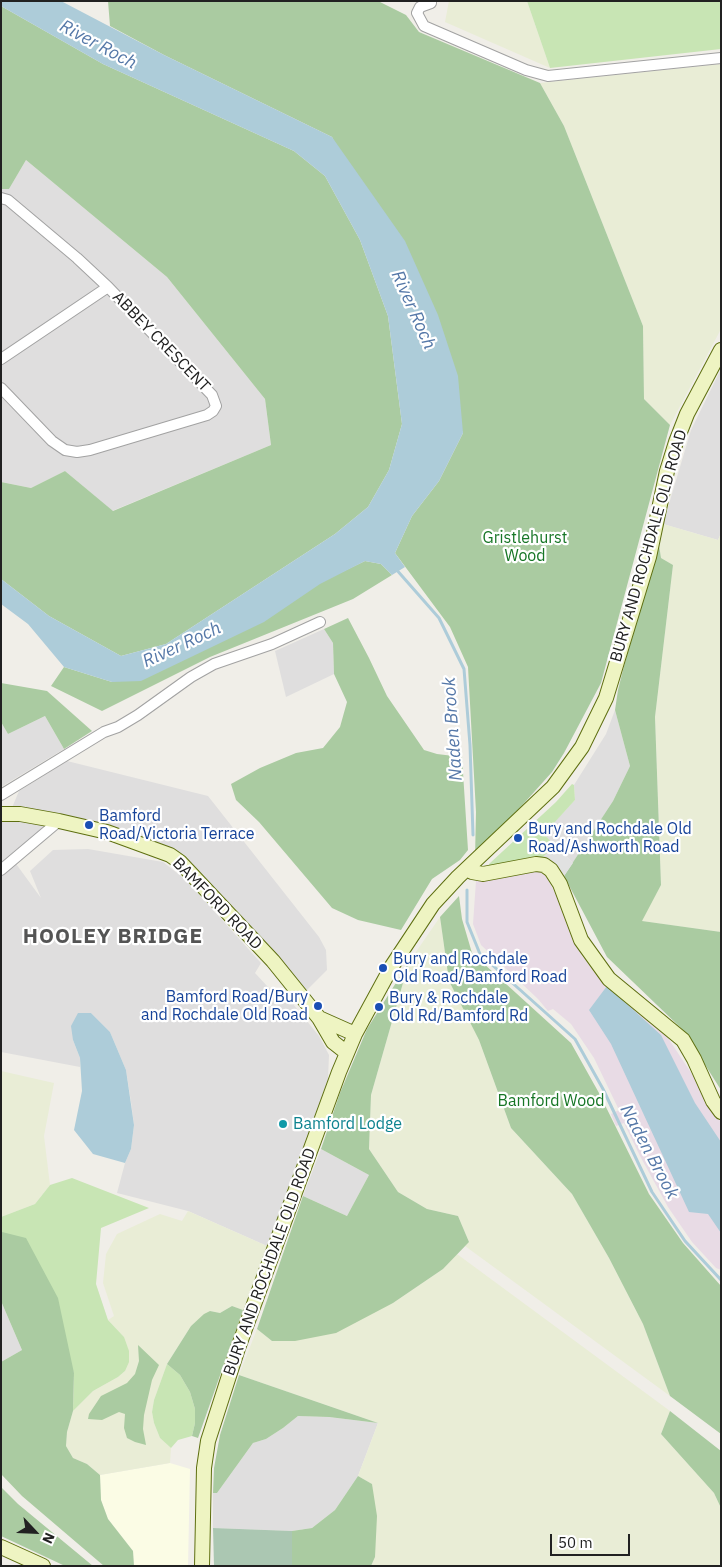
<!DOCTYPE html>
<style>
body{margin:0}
#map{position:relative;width:722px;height:1567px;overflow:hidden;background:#f0eee8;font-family:"IBM Plex Sans",sans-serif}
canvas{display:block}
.frame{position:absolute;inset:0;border:2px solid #212121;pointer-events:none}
.north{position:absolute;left:10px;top:1507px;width:50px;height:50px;-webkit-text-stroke:4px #fff;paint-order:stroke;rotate:115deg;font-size:14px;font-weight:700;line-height:20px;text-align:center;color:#212121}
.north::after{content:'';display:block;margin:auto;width:18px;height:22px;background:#212121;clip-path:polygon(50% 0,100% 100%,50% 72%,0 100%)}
.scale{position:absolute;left:550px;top:1534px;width:80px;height:22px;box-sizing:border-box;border:2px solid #212121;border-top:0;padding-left:6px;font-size:15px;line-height:18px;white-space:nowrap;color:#212121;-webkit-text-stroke:4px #fff;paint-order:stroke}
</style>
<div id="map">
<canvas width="722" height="1567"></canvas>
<div class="frame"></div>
<div class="north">N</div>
<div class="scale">50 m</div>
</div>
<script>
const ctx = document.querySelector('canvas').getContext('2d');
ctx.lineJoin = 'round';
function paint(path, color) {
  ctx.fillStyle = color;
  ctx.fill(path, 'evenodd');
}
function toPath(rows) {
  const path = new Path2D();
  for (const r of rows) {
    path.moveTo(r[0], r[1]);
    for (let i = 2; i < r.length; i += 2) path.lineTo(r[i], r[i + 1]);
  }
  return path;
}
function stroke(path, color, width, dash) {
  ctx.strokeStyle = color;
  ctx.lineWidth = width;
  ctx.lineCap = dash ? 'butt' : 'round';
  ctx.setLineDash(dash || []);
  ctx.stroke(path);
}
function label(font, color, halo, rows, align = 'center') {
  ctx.font = font + ' "IBM Plex Sans",sans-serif';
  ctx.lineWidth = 4.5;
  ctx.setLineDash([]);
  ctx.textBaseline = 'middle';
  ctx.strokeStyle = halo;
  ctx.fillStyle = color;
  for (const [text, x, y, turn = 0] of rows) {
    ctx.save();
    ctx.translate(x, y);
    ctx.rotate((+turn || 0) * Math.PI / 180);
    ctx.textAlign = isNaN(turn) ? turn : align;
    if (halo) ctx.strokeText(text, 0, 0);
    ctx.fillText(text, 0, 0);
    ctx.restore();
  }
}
paint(toPath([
 [26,160,167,277,265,399,271,445,112,511,65,471,31,488,1,482,1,189,9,189],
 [721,369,721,533,718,540,663,524,691,430],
 [324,629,333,643,334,674,286,697,275,651],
 [615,710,630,766,613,801,573,863,543,834,575,800,574,785,606,734],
 [45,716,64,749,1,787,1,722,8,734],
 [67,761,208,796,319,937,326,950,327,970,303,994,177,853,133,834,62,815,11,857,41,898,30,871,53,850,88,849,163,862,186,880,261,963,255,973,268,987,289,999,319,1036,329,1055,328,1079,303,1155,267,1246,188,1211,117,1193,125,1163,131,1149,134,1125,131,1102,126,1070,110,1032,91,1013,73,1040,80,1058,80,1067,1,1052,1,822,6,822,19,791],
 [321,1149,369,1175,347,1216,303,1196],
 [1,1301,22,1350,1,1362],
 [298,1416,329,1417,378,1423,358,1476,335,1510,312,1528,292,1531,213,1528,213,1493,217,1493,253,1443,266,1439,283,1428]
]), '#dfdede');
paint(toPath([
 [534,870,546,875,560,903,582,956,668,1038,721,1118,721,1270,716,1268,692,1242,668,1207,640,1156,624,1123,616,1126,611,1114,619,1110,594,1058,571,1024,553,1009,548,1011,538,999,481,945,473,924,476,881]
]), '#e8dbe5');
paint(toPath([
 [170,1463,190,1469,188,1566,134,1566,133,1551,108,1519,101,1500,100,1475]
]), '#fbfce5');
paint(toPath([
 [449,1,527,1,550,68,445,22],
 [721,64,721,329,670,425,644,399,643,326,564,126,540,83],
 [663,524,718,540,721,533,721,932,641,921,661,885,655,717,673,565,661,558,659,545],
 [440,917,449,981,479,1040,511,1128,572,1194,609,1258,643,1324,670,1396,465,1246,469,1242,458,1216,427,1209,398,1192,369,1149,371,1095,409,962],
 [1,1071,54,1083,44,1136,50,1185,35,1204,1,1217],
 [188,1211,267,1246,243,1310,232,1306,220,1313,210,1311,191,1326,167,1364,154,1400,152,1412,154,1423,160,1438,171,1448,170,1463,100,1475,87,1464,73,1458,66,1446,67,1432,73,1411,93,1391,118,1377,125,1371,124,1337,108,1320,114,1316,103,1283,106,1254,117,1234,160,1214,182,1221],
 [457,1254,670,1411,661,1434,714,1493,721,1508,721,1562,718,1566,371,1566,375,1557,372,1484,358,1476,378,1423,239,1375,257,1329,272,1341,393,1303,443,1269]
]), '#e9edd6');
paint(toPath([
 [527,1,721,1,721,49,550,68],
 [572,784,574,785,575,800,544,834,555,846,542,858,538,856,526,858,495,868,489,867,489,864,556,802],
 [72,1178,149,1208,101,1228,96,1284,108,1320,124,1337,129,1351,129,1362,125,1371,118,1377,93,1391,73,1411,74,1373,2,1232,1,1217,35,1204,50,1185],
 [167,1364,180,1375,190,1392,195,1409,195,1423,192,1436,178,1440,171,1448,160,1438,154,1423,152,1412,154,1400]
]), '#c8e5b4');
paint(toPath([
 [108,1,378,1,406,15,419,32,540,83,564,126,643,326,644,399,670,425,601,683,564,753,552,772,475,858,476,812,468,667,450,627,395,553,412,516,439,481,463,433,332,137,164,55,110,26],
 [1,6,103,64,294,151,325,176,360,240,388,316,402,424,389,470,368,507,335,534,166,644,121,656,49,616,1,579,1,482,31,488,65,471,113,511,271,445,265,399,167,277,26,160,9,189,1,189],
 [659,545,661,558,673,565,655,717,661,885,642,921,721,932,721,1090,683,1030,607,957,564,876,613,801,630,766,615,710,618,690,624,666],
 [365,561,381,564,392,575,353,599,210,657,102,711,51,686,64,667,112,682],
 [348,618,369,658,387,696,424,750,437,754,462,757,468,850,460,860,432,879,401,930,358,920,332,908,259,822,236,800,231,784,260,768,296,753,323,748,340,727,347,702,334,674,333,643,324,629],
 [1,683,47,691,92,731,64,749,45,716,8,734,1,722],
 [459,896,462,919,472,953,571,1043,599,1093,649,1194,683,1243,721,1286,721,1434,670,1396,643,1324,609,1258,572,1194,511,1128,479,1040,449,981,440,917],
 [409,962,371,1095,369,1149,398,1192,427,1209,458,1216,469,1242,443,1269,393,1303,336,1333,295,1341,272,1341,257,1329,303,1196,347,1216,369,1175,321,1149,340,1093,367,1029],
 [1,1230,2,1232,26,1238,58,1298,74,1373,73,1411,67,1432,66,1446,73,1458,87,1464,100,1475,101,1500,108,1519,133,1551,134,1566,104,1566,22,1496,1,1474,1,1362,22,1350,1,1301],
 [232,1306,243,1310,198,1438,192,1436,195,1423,195,1409,190,1392,180,1375,167,1364,191,1326,204,1314,210,1311,220,1313],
 [138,1345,159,1365,152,1380,144,1415,143,1429,146,1445,135,1442,127,1438,124,1428,125,1414,119,1412,102,1420,88,1419,89,1414,101,1396,127,1383,135,1374,139,1361],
 [239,1375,378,1423,329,1417,298,1416,283,1428,266,1439,253,1443,217,1493,213,1493,214,1468,220,1435],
 [670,1411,721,1451,721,1508,714,1493,661,1434],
 [358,1476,372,1484,377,1516,375,1557,371,1566,292,1566,292,1531,312,1528,335,1510],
 [1,1487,18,1504,93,1566,65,1566,1,1536]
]), '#aacba1');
paint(toPath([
 [213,1528,292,1531,292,1566,214,1566]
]), '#abc7b2');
paint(toPath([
 [555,846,573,863,564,876,557,866,542,858]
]), '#e1e1e1');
paint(toPath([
 [1,1,61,1,164,55,332,137,405,241,438,315,458,376,463,433,439,481,412,516,395,553,405,567,392,575,381,564,365,561,320,584,264,622,141,681,112,682,64,667,28,624,1,604,1,579,49,616,121,656,166,644,335,534,368,507,389,470,402,424,388,316,360,240,325,176,294,151,103,64,1,6],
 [607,986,661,1035,695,1103,721,1142,721,1233,708,1214,689,1212,611,1044,589,1010],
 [78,1013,91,1013,110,1032,126,1070,134,1125,131,1149,125,1163,93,1154,74,1130,82,1091,80,1058,73,1040,71,1026]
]), '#adccd9');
stroke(toPath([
 [395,568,439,618,464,669,470,745,473,835],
 [467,890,467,922,480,954,575,1039,603,1089,652,1192,685,1241,721,1280]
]), '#adccd9', 3);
const street = toPath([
 [431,3,420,7,417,13,424,26,526,70,548,76,721,58],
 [1,198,8,200,77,258,108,287,212,395,216,406,213,411,207,415,90,450,77,452,65,450,52,441,1,388],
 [1,359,108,287],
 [1,795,104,732,118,727,138,715,191,677,214,664,272,644,320,622],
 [1,870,59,821]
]);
const secondary = toPath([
 [1,814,20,814,59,821,107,832,170,855,180,862,273,961,319,1018,333,1042,347,1053],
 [467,869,472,872,483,874,536,864,544,865,551,870,560,884,581,940,609,979,683,1040,694,1059,713,1101,721,1112],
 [319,1018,355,1034],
 [1,1547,43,1566],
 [202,1566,204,1468,208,1441,238,1348,339,1072,355,1034,392,966,433,904,458,877,553,787,582,747,606,698,649,557,667,471,676,442,687,414,721,350]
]);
stroke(street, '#a2a2a2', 12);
stroke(secondary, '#5e6f10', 16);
stroke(street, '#fff', 10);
stroke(secondary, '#eef4c2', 14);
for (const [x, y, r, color] of [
 [89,825,5,"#1a4fb4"],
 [518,838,5,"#1a4fb4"],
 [383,968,5,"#1a4fb4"],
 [318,1006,5,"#1a4fb4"],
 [379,1007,5,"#1a4fb4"],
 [283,1124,5,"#0f9aa8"]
]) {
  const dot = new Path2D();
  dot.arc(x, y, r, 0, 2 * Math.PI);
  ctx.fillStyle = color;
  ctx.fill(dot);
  stroke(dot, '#fff', 2);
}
label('16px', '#212121', '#fff', [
 ["ABBEY CRESCENT",161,342,46],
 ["BURY AND ROCHDALE OLD ROAD",649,546,-74],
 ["BAMFORD ROAD",217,904,46],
 ["BURY AND ROCHDALE OLD ROAD",270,1262,-70]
]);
label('16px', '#177626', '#fff', [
 ["Gristlehurst",525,538],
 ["Wood",525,556],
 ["Bamford Wood",551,1101]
]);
label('16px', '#164399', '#fff', [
 ["Bamford",99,816],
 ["Road/Victoria Terrace",99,834],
 ["Bury and Rochdale Old",528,829],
 ["Road/Ashworth Road",528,847],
 ["Bury and Rochdale",393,959],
 ["Old Road/Bamford Road",393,977],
 ["Bamford Road/Bury",308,997,"right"],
 ["and Rochdale Old Road",308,1015,"right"],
 ["Bury & Rochdale",389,998],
 ["Old Rd/Bamford Rd",389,1016]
], 'left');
label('16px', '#0d838f', '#fff', [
 ["Bamford Lodge",293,1124]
], 'left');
label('italic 18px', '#5578a8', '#fff', [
 ["River Roch",98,45,28],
 ["River Roch",413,310,66],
 ["River Roch",182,645,-25],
 ["Naden Brook",453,729,-94],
 ["Naden Brook",649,1152,62]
]);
ctx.letterSpacing = '1px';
label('bold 21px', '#545454', '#fff', [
 ["HOOLEY BRIDGE",113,937]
]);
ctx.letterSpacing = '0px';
</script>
